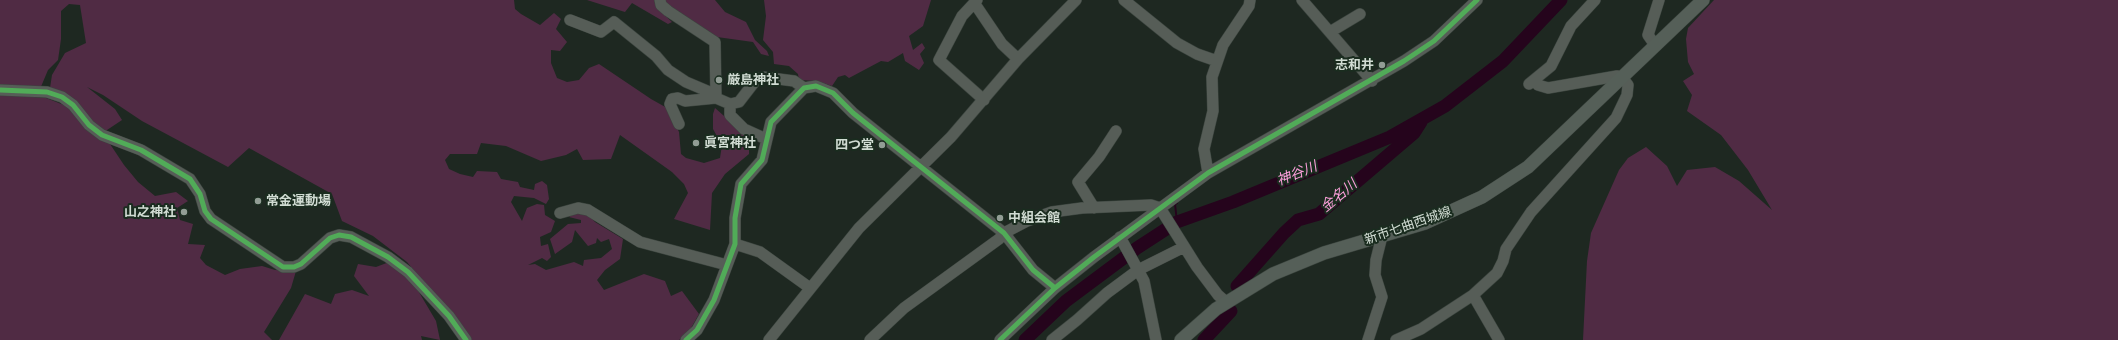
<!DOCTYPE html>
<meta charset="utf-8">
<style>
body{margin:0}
canvas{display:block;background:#1e2821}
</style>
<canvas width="2118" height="340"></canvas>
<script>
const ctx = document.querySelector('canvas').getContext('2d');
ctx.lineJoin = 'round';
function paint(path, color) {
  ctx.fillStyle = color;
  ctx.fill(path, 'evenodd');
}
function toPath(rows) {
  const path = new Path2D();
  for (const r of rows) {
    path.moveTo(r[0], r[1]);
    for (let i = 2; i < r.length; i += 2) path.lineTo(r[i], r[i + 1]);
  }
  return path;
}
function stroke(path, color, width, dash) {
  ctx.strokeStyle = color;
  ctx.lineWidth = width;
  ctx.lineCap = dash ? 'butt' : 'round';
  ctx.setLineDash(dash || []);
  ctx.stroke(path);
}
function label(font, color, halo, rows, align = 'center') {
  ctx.font = font + ' "PT Serif","Noto Sans JP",serif';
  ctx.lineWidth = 4;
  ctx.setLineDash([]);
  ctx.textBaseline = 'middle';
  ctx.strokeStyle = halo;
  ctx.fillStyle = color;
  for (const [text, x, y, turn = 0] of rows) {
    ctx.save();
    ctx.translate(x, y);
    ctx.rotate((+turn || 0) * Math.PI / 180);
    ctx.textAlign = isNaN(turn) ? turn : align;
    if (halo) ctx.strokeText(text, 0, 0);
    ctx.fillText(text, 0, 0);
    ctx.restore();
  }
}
paint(toPath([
 [0,0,514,0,515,9,521,14,540,25,554,13,561,19,556,29,567,42,560,51,551,50,551,63,557,78,567,82,579,80,589,68,599,64,651,99,667,108,679,132,681,154,686,158,704,163,720,158,722,145,713,129,713,114,715,108,749,138,749,154,725,174,712,193,710,230,674,219,688,193,684,184,672,172,620,135,611,159,583,160,577,149,566,155,541,161,506,146,481,143,477,154,450,154,445,160,449,169,460,174,473,177,477,171,497,172,501,179,518,182,520,187,534,190,535,184,542,181,547,185,549,199,546,204,534,198,514,196,511,202,522,221,527,208,537,204,544,205,545,215,555,221,551,232,540,237,541,246,548,244,551,257,547,261,542,258,528,265,535,264,546,270,574,262,583,266,584,260,601,258,612,249,609,239,601,242,597,238,596,243,588,246,575,230,572,242,555,254,550,239,568,224,581,223,581,220,569,217,577,210,585,211,595,222,623,239,620,259,605,270,597,280,604,290,644,274,665,281,671,296,682,291,699,314,687,335,679,340,471,340,407,262,373,236,342,221,332,194,249,148,228,167,142,121,103,95,87,87,115,109,122,120,104,132,50,88,52,75,65,53,86,43,80,5,69,4,61,11,61,39,58,60,48,70,40,89,0,88],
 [587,0,656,0,658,9,672,22,668,24,632,3,625,12],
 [664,0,715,0,725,12,746,22,755,40,767,51,769,56,761,54,753,42,717,37,671,9],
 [764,0,931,0,923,26,909,36,913,50,922,43,925,48,920,54,924,63,919,70,905,61,903,53,888,62,881,61,849,78,845,75,838,77,832,86,817,81,799,80,798,74,789,66,774,64,773,52,763,40,766,16],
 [1714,0,2118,0,2118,340,1583,340,1587,261,1591,233,1619,170,1628,158,1646,147,1667,166,1677,186,1687,170,1715,167,1739,181,1772,210,1748,170,1721,135,1687,111,1692,95,1683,81,1694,74,1688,62,1686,39,1688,28],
 [0,94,46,98,69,107,82,125,96,137,110,144,124,165,138,182,155,196,176,192,188,201,177,208,180,220,193,224,188,244,205,245,200,258,206,265,225,275,240,269,262,266,275,270,296,271,291,288,264,332,272,340,0,340],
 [392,261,410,277,436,321,440,340,421,336,422,340,279,340,305,294,331,304,335,294,352,290,369,296,354,276,358,264,376,267]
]), '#502b44');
stroke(toPath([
 [1177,203,1175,204,1177,222]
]), '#25041c', 2);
stroke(toPath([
 [1237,286,1284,233,1298,220,1319,214,1414,133,1421,122],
 [1025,340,1066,301,1137,248,1177,222,1233,202,1390,137,1445,106,1503,61,1561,0],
 [1204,340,1231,311]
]), '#25041c', 13);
const minor = toPath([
 [660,0,661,5,668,11,715,42,716,98,685,101,678,98,672,99,670,104,679,124],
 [977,0,962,16,939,60,984,100],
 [1124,0,1177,43,1197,54,1217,61],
 [1302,0,1372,81],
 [975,4,1002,44,1018,59],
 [570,20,601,32,614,22,656,56,668,70,686,82,712,93,716,98,730,104,739,102,756,80,763,77,794,81,804,88],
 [1330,32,1360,14],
 [1655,45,1648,35,1659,0],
 [1529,84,1551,66,1571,26,1595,0],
 [0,90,47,92,62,97,73,105,89,125,102,135,141,150,190,179,200,194,205,211,211,219,283,267,294,267,301,264,330,238,339,235,351,237,388,257,408,272,449,316,466,340],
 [730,104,730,115,744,129,766,139],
 [1208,173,1204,149,1213,111,1212,77,1223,45,1249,6,1250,0],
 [1094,208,1078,182,1099,157,1116,131],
 [560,213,578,208,588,210,640,242,727,265],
 [1120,237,1144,281,1156,340],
 [735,244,760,252,810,288],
 [1473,295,1499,340],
 [686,340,697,330,714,300,735,244,735,218,741,184,762,160,771,122,804,88,816,86,833,93,853,113,1004,233,1033,270,1055,288],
 [769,340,859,228,951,137,1018,59,1076,0],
 [870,340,904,308,999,239,1004,233,1027,221,1052,212,1082,208,1151,205,1160,208,1197,267,1218,295,1226,302],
 [1000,340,1055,288,1094,257,1208,173,1404,61,1434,41,1477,0],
 [1052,340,1077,320,1107,293,1138,270,1184,247],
 [1368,340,1382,297,1375,275,1376,260,1382,236],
 [1396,340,1421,329,1473,295,1497,273,1503,261,1506,249,1531,212,1616,118,1627,95,1628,85,1622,77,1617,76,1548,88,1538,85,1534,80]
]);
const major = toPath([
 [1181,340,1216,309,1273,274,1324,253,1425,223,1482,197,1528,167,1703,0]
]);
stroke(minor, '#3c453f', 12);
stroke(major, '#3c453f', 14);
stroke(minor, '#565d57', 11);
stroke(major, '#555f58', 13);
stroke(toPath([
 [0,90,47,92,62,97,73,105,89,125,102,135,141,150,190,179,200,194,205,211,211,219,283,267,294,267,301,264,330,238,339,235,351,237,388,257,408,272,449,316,466,340],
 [686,340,697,330,714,300,735,244,735,218,741,184,762,160,771,122,804,88,816,86,833,93,853,113,1004,233,1033,270,1055,288],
 [1000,340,1055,288,1094,257,1208,173,1404,61,1434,41,1477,0]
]), '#51ab58', 5);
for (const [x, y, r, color] of [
 [1382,65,4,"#929d95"],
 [719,80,4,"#929d95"],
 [696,143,4,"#929d95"],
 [882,145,4,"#929d95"],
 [258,201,4,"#929d95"],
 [184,212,4,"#929d95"],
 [1000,218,4,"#929d95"]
]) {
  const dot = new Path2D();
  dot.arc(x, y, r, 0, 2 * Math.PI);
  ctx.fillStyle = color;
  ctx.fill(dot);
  stroke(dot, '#1a2c1f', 1.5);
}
label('bold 13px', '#d1dcd3', '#1a2c1f', [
 ["志和井",1374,65,"right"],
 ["厳島神社",727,80],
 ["眞宮神社",704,143],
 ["四つ堂",874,145,"right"],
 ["常金運動場",266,201],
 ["山之神社",176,212,"right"],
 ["中組会館",1008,218]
], 'left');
label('13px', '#d1dcd3', '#1a2c1f', [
 ["新市七曲西城線",1408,226,-19]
]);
label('italic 14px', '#fb9eda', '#1a2c1f', [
 ["神谷川",1297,174,-22],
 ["金名川",1339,196,-40]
]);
</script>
